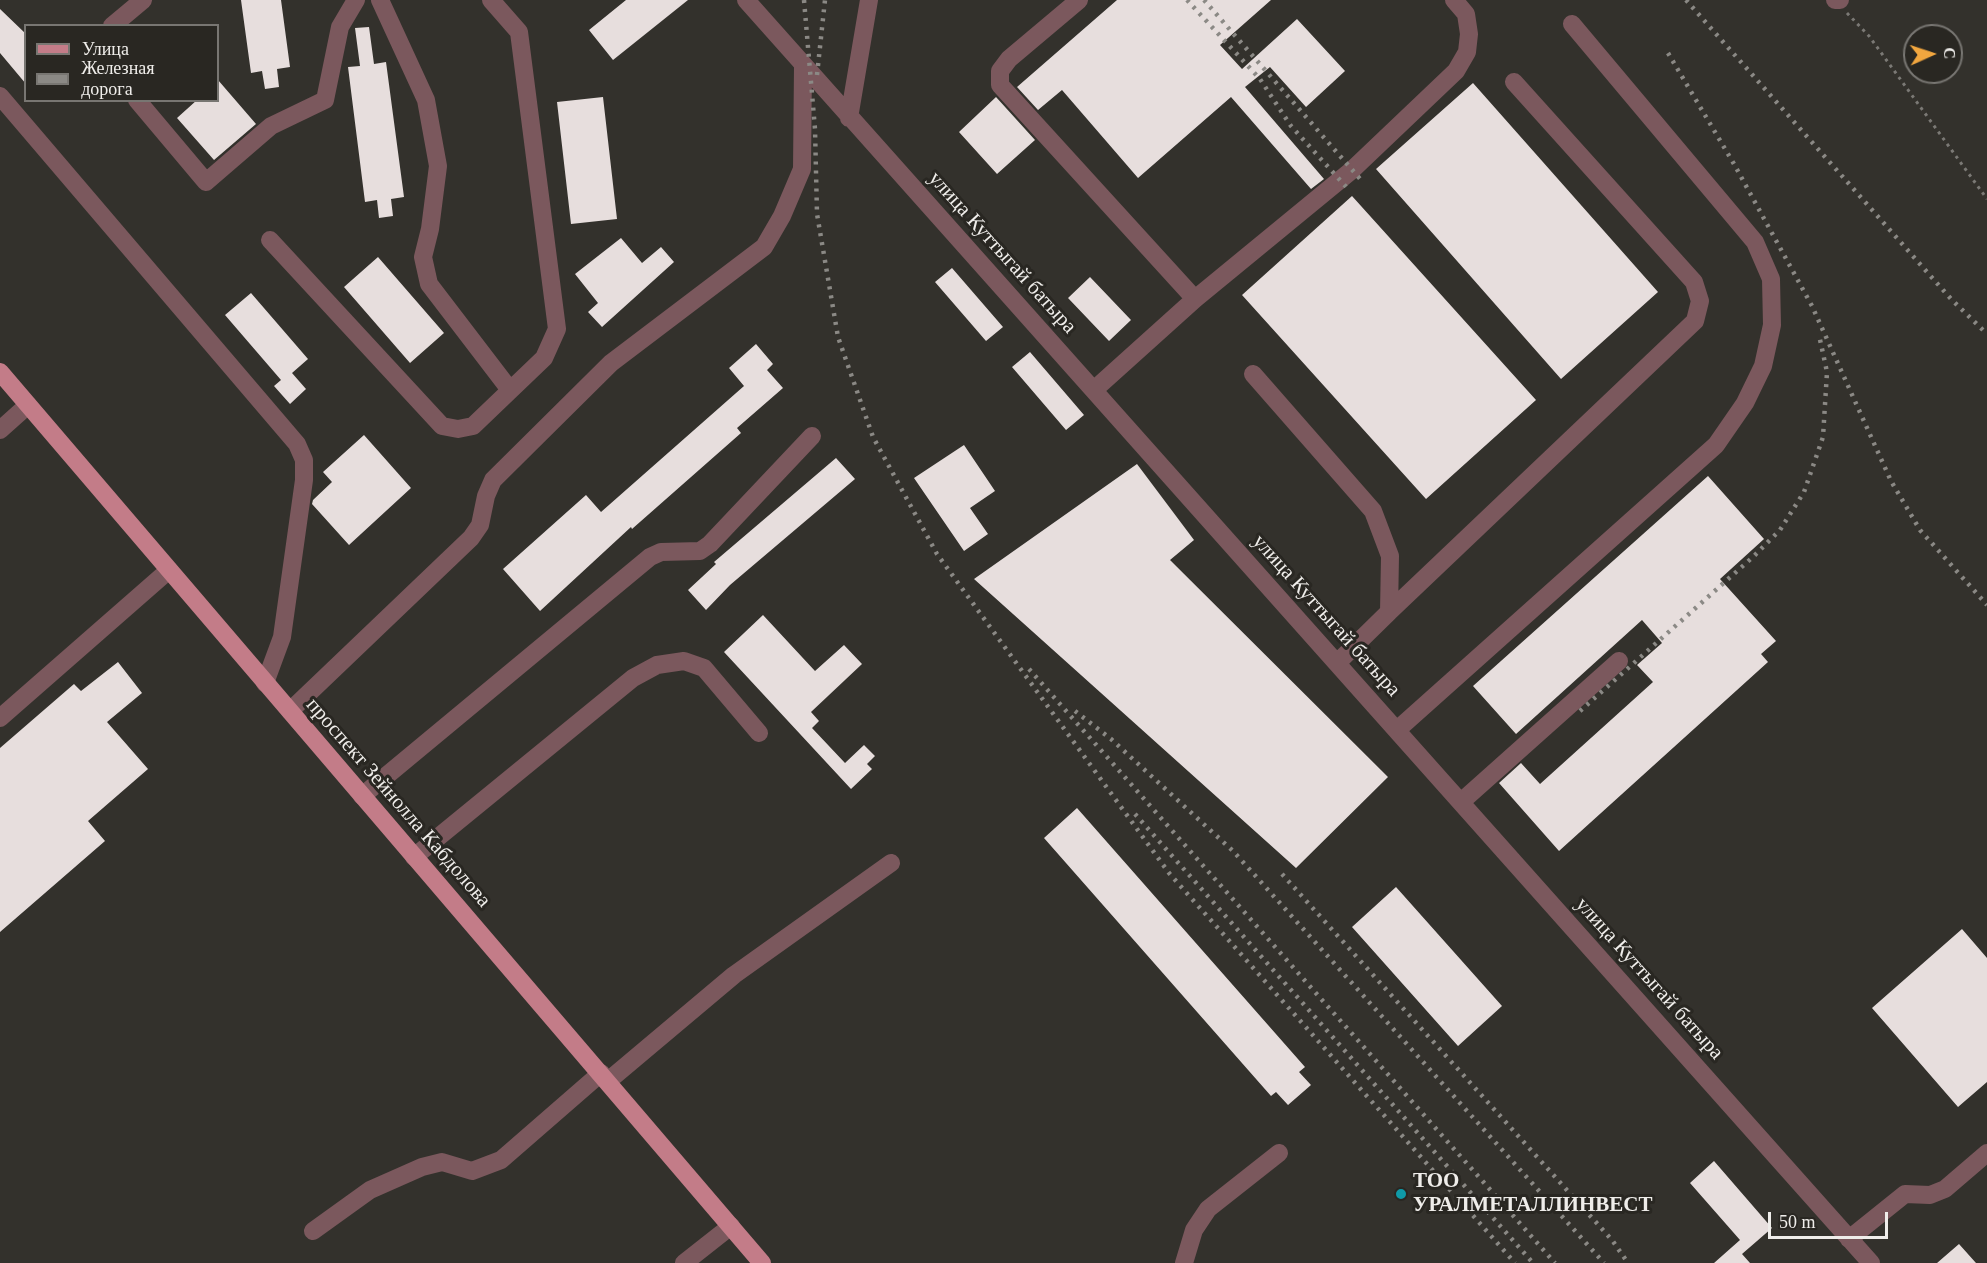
<!DOCTYPE html>
<meta charset="utf-8">
<style>
body{margin:0}
#map{position:relative;width:1987px;height:1263px;overflow:hidden;background:#33312c;font-family:Georgia,serif}
canvas{display:block}
.legend{position:absolute;left:24px;top:24px;width:195px;height:78px;box-sizing:border-box;background:#292722;border:2px solid #787672;margin:0;padding:8px 10px;list-style:none;font-size:18px;color:#efedea}
.legend li{display:flex;align-items:center;gap:12px;height:30px}
.legend b{width:30px;border:2px solid #787672}
.north{position:absolute;left:1903px;top:24px;width:60px;height:60px;box-sizing:border-box;background:#292722;border:2px solid #787672;border-radius:50%;rotate:87deg;font-size:16px;font-weight:700;line-height:24px;text-align:center;color:#efedea}
.north::after{content:'';display:block;margin:auto;width:21px;height:27px;background:#f1a63f;clip-path:polygon(50% 0,100% 100%,50% 72%,0 100%)}
.scale{position:absolute;left:1768px;top:1212px;width:120px;height:27px;box-sizing:border-box;border:3px solid #efedea;border-top:0;padding-left:8px;font-size:18px;line-height:21px;white-space:nowrap;color:#efedea;-webkit-text-stroke:4px #292722;paint-order:stroke}
</style>
<div id="map">
<canvas width="1987" height="1263"></canvas>
<ul class="legend">
<li><b style="height:8px;background:#c37c88"></b>Улица</li>
<li><b style="height:8px;background:#8b8985"></b>Железная дорога</li>
</ul>
<div class="north">С</div>
<div class="scale">50 m</div>
</div>
<script>
const ctx = document.querySelector('canvas').getContext('2d');
ctx.lineJoin = 'round';
function paint(path, color) {
  ctx.fillStyle = color;
  ctx.fill(path, 'evenodd');
}
function toPath(rows) {
  const path = new Path2D();
  for (const r of rows) {
    path.moveTo(r[0], r[1]);
    for (let i = 2; i < r.length; i += 2) path.lineTo(r[i], r[i + 1]);
  }
  return path;
}
function stroke(path, color, width, dash) {
  ctx.strokeStyle = color;
  ctx.lineWidth = width;
  ctx.lineCap = dash ? 'butt' : 'round';
  ctx.setLineDash(dash || []);
  ctx.stroke(path);
}
function label(font, color, halo, rows, align = 'center') {
  ctx.font = font + ' Georgia,serif';
  ctx.lineWidth = 6;
  ctx.setLineDash([]);
  ctx.textBaseline = 'middle';
  ctx.strokeStyle = halo;
  ctx.fillStyle = color;
  for (const [text, x, y, turn = 0] of rows) {
    ctx.save();
    ctx.translate(x, y);
    ctx.rotate((+turn || 0) * Math.PI / 180);
    ctx.textAlign = isNaN(turn) ? turn : align;
    if (halo) ctx.strokeText(text, 0, 0);
    ctx.fillText(text, 0, 0);
    ctx.restore();
  }
}
paint(toPath([
 [241,0,281,0,290,67,277,69,279,87,265,89,262,71,251,73],
 [626,0,688,0,613,60,589,30],
 [1117,0,1271,0,1220,45,1242,69,1297,19,1345,71,1306,107,1270,67,1245,87,1324,179,1311,189,1231,97,1138,178,1062,90,1038,110,1017,87],
 [0,9,26,34,26,84,0,53],
 [369,27,374,64,386,62,404,197,391,199,393,216,379,218,377,200,365,202,348,67,360,66,355,28],
 [218,80,256,124,214,160,177,118,197,100,218,100],
 [1473,83,1658,292,1561,379,1376,169],
 [603,97,617,219,571,224,557,102],
 [996,97,1035,140,997,174,959,132],
 [1352,196,1536,400,1426,499,1242,295],
 [621,238,642,263,661,247,674,262,602,327,588,312,598,303,575,274],
 [378,257,444,333,410,363,344,287],
 [952,268,1003,327,986,341,935,282],
 [1090,277,1131,320,1109,341,1068,298],
 [251,293,308,359,292,373,306,389,290,404,274,386,281,380,225,315],
 [756,344,773,364,767,370,783,388,737,428,741,433,632,529,631,527,540,611,503,569,586,495,601,512,744,386,729,368],
 [1030,352,1084,415,1066,430,1012,367],
 [364,435,411,488,349,545,312,504,313,500,332,482,323,472],
 [964,445,995,491,970,508,988,534,964,551,914,478],
 [836,458,855,479,730,585,706,610,688,590,716,564,714,562],
 [1137,464,1194,540,1170,560,1388,777,1296,868,974,579],
 [1708,476,1764,539,1720,579,1776,641,1761,654,1768,662,1559,851,1499,783,1521,763,1540,784,1653,682,1637,665,1662,643,1642,620,1516,734,1473,686],
 [763,615,815,671,844,645,862,664,811,712,819,721,812,728,845,763,864,745,875,756,867,764,872,769,851,789,724,652],
 [118,662,142,693,107,722,148,769,88,821,105,841,0,932,0,748,74,684,81,691],
 [1077,808,1305,1067,1299,1072,1311,1085,1288,1105,1276,1092,1271,1096,1044,838],
 [1396,887,1502,1006,1458,1046,1352,927],
 [1962,929,1987,958,1987,1082,1958,1107,1872,1008],
 [1714,1161,1772,1228,1742,1254,1750,1263,1714,1263,1740,1240,1690,1183],
 [1959,1244,1976,1263,1937,1263]
]), '#e7dedd');
stroke(toPath([
 [1847,13,1869,36,1987,199]
]), '#7b7975', 3, [3, 4.5]);
stroke(toPath([
 [380,0,426,100,438,166,430,229,423,257,429,284,510,390],
 [746,0,1871,1263],
 [1079,0,1009,59,1000,71,1000,85,1195,299],
 [1835,0,1840,0],
 [112,26,143,0],
 [0,96,297,444,304,460,304,480,282,637,265,683],
 [137,100,206,182,271,126,325,100,340,27,356,0],
 [849,118,869,0],
 [270,240,442,426,458,429,473,426,544,358,557,329,519,32,491,0],
 [1253,374,1373,511,1390,556,1389,612,1337,663],
 [1095,389,1195,299,1352,170,1456,71,1467,52,1469,34,1466,14,1454,0],
 [0,430,28,405],
 [1389,612,1695,321,1700,301,1694,282,1514,82],
 [290,711,471,538,480,525,486,496,493,480,611,363,764,247,782,216,802,169,803,66],
 [0,718,169,570],
 [1397,730,1716,445,1745,403,1763,366,1772,325,1771,279,1755,242,1572,24],
 [362,796,650,557,661,552,700,551,710,544,812,436],
 [1461,802,1619,661],
 [414,857,633,678,657,665,684,661,704,668,759,733],
 [608,1081,734,975,891,863],
 [313,1231,370,1190,422,1167,442,1162,472,1171,501,1160,601,1073],
 [1849,1239,1905,1194,1930,1195,1945,1189,1987,1153],
 [684,1263,731,1226],
 [1184,1263,1194,1230,1208,1209,1279,1153]
]), '#7b585d', 18);
stroke(toPath([
 [0,372,762,1263]
]), '#c37c88', 18);
stroke(toPath([
 [804,0,815,129,817,214,838,337,873,437,937,554,1169,873,1515,1263],
 [1187,0,1260,79,1291,126,1349,190],
 [1204,0,1361,180],
 [1686,0,1951,299,1987,334],
 [1668,53,1734,164,1812,306,1891,481,1920,530,1987,605],
 [817,75,825,0],
 [1029,669,1555,1263],
 [1075,711,1111,739,1233,851,1604,1263],
 [1580,711,1754,556,1780,530,1804,492,1823,437,1827,372,1819,335],
 [1135,814,1533,1263],
 [1282,874,1612,1240,1628,1263]
]), '#8b8985', 4.5, [3, 6]);
for (const [x, y, r, color] of [
 [1401,1194,6,"#0f9aa8"]
]) {
  const dot = new Path2D();
  dot.arc(x, y, r, 0, 2 * Math.PI);
  ctx.fillStyle = color;
  ctx.fill(dot);
  stroke(dot, '#292722', 2);
}
label('21px', '#efedea', '#292722', [
 ["улица Куттыгай батыра",1002,253,48],
 ["улица Куттыгай батыра",1326,616,48],
 ["проспект Зейнолла Кабдолова",398,803,49],
 ["улица Куттыгай батыра",1649,979,48]
]);
label('bold 21px', '#efedea', '#292722', [
 ["ТОО",1413,1182],
 ["УРАЛМЕТАЛЛИНВЕСТ",1413,1206]
], 'left');
</script>
